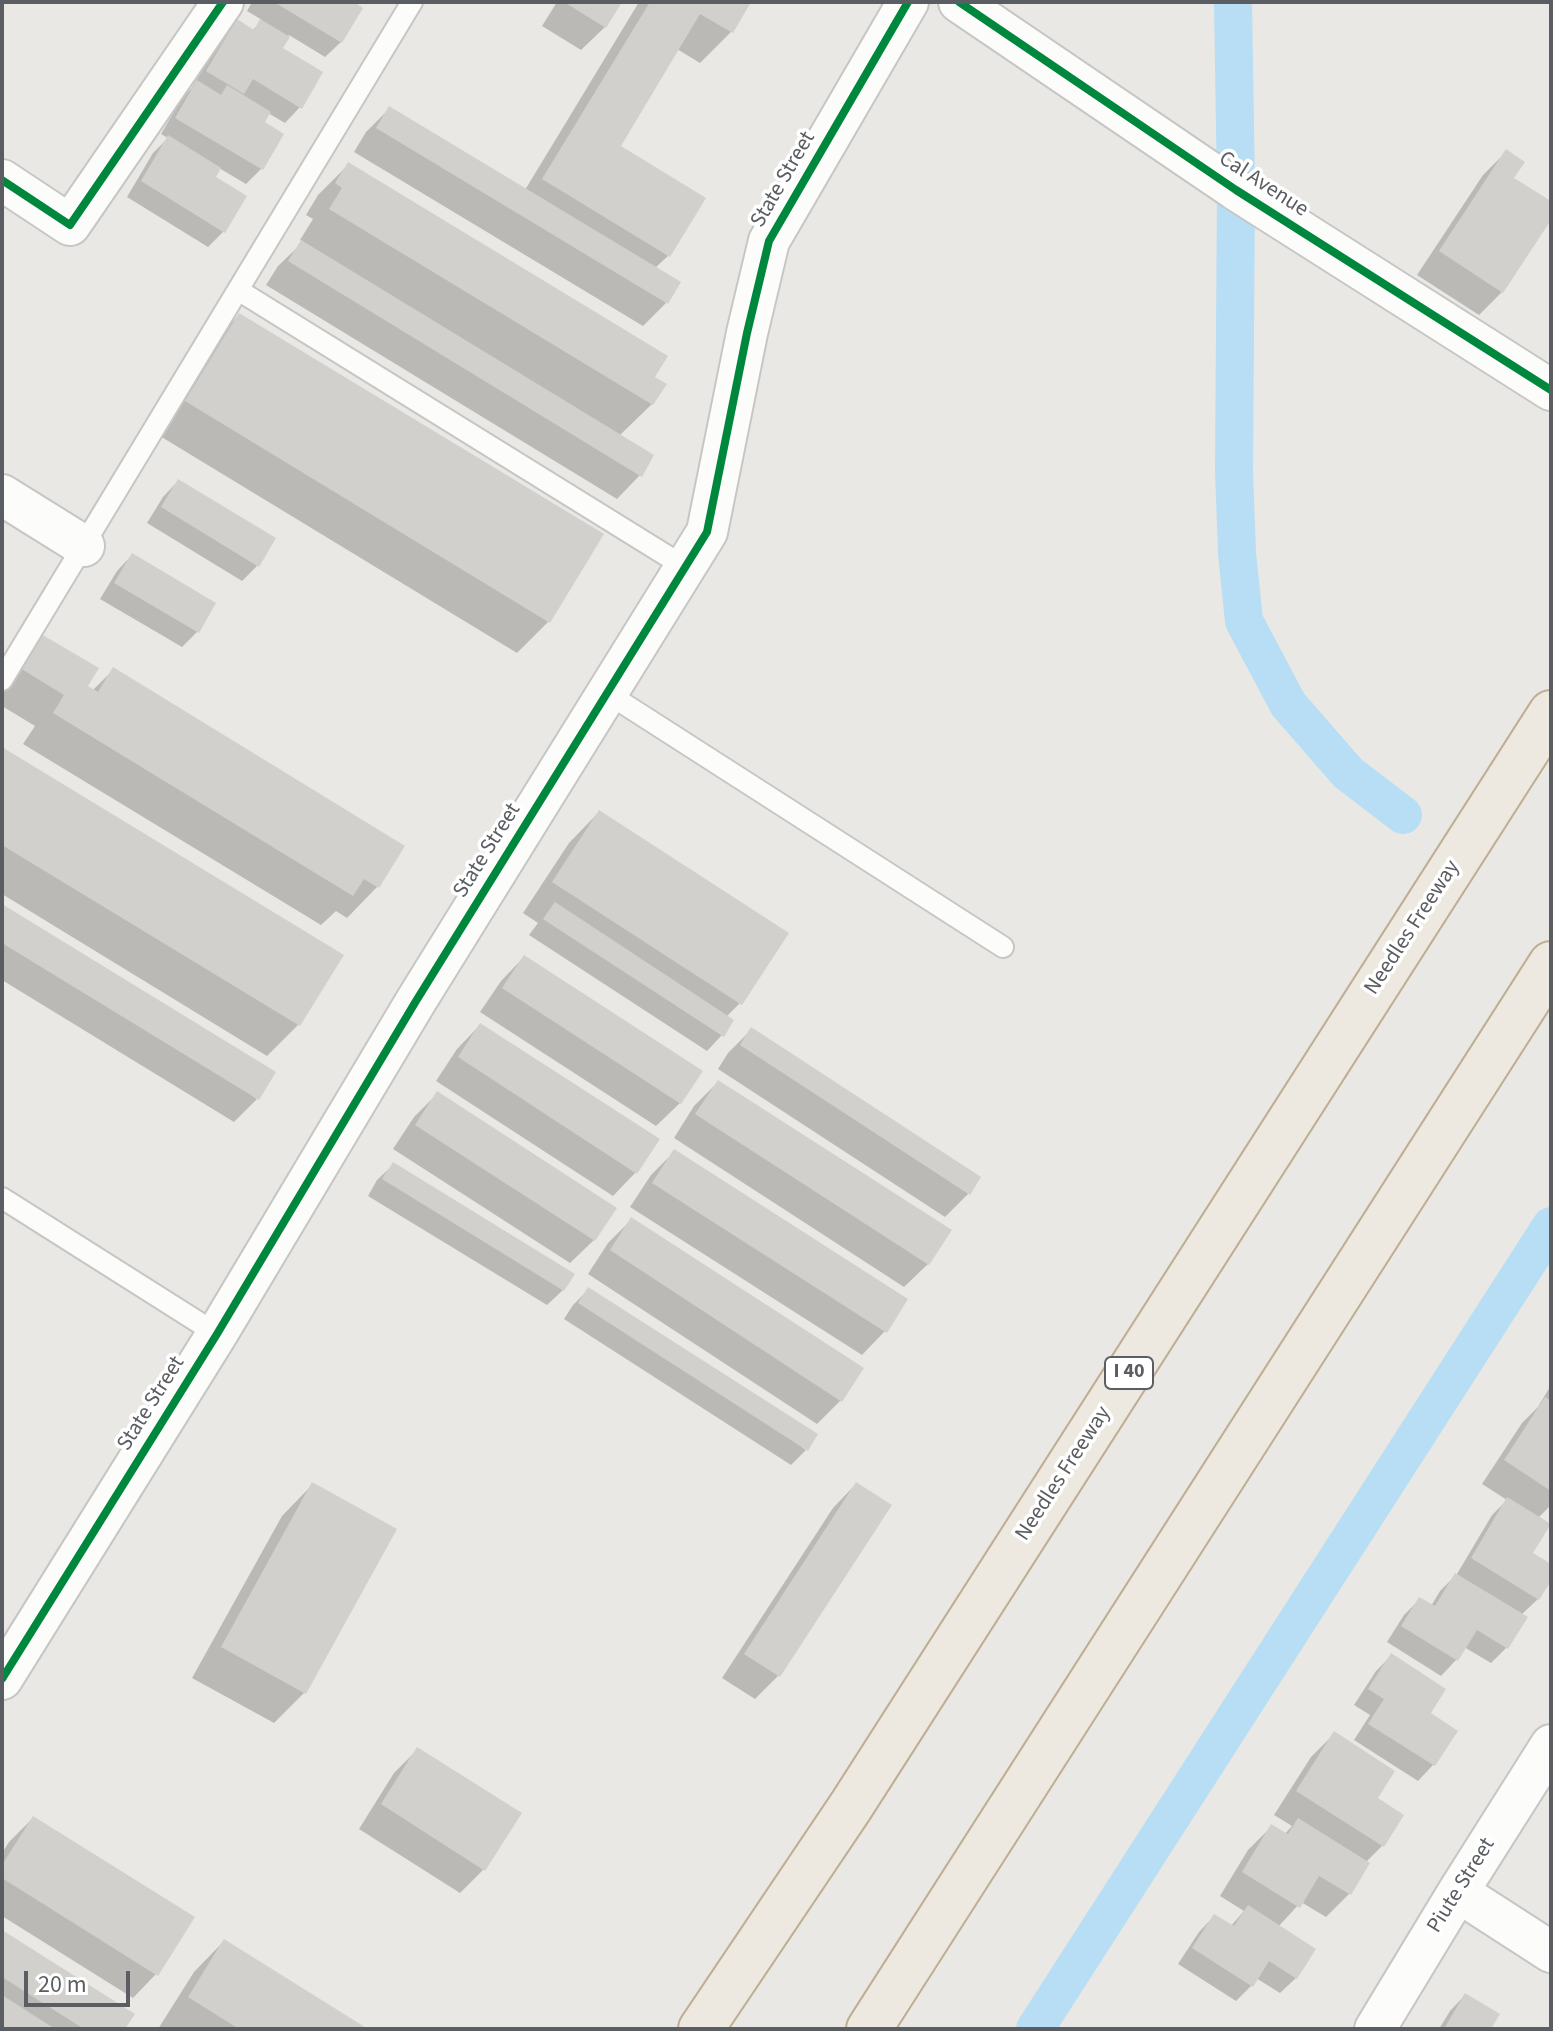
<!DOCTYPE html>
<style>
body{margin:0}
#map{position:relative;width:1553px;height:2031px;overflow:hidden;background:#e9e8e4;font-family:"Source Sans 3",sans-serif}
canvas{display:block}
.frame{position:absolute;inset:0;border:4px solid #5a5d61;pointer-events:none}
.scale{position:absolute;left:24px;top:1971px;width:106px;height:36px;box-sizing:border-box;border:4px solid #5a5d61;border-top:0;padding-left:10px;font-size:24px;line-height:28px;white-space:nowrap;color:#5a5d61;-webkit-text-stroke:6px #fff;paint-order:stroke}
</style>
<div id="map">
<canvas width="1553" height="2031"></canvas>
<div class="frame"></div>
<div class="scale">20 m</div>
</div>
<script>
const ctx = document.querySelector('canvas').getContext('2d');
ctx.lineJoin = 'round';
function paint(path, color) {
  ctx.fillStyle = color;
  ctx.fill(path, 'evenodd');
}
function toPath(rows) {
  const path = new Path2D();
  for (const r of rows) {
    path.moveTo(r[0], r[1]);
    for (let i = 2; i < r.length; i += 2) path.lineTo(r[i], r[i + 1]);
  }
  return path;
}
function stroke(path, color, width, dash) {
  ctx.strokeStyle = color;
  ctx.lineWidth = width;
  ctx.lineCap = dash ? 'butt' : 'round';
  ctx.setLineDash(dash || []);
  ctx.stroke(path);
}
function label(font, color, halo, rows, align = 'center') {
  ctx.font = font + ' "Source Sans 3",sans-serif';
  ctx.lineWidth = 7;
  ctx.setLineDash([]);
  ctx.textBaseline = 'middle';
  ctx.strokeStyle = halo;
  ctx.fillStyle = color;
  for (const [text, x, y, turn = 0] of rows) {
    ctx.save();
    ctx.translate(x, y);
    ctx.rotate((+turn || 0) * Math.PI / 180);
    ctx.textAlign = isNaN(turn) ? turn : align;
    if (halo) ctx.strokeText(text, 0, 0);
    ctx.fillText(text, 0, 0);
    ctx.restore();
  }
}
paint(toPath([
 [252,2,350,2,341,42,325,57,289,35,280,49,300,107,285,123,268,113,262,123,261,169,246,184,219,168,213,177,223,232,208,247,127,197,153,153,168,138,161,134,182,98,191,89,222,37,237,22,252,31,262,20,247,11],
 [557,2,620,2,605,27,581,50,542,26],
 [639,2,749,2,731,32,700,63,677,49,618,146,668,256,655,268,666,303,643,326,354,152,366,132,390,108,525,190],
 [1506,152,1512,178,1551,204,1551,216,1502,292,1479,315,1417,275,1483,175],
 [349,164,652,377,652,404,619,436,640,475,617,499,266,285,278,266,303,242,300,240,313,219,306,215,318,195],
 [239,315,601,535,548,622,517,653,155,433,208,346],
 [178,481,257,566,242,581,147,523,163,497],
 [132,555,214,604,197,632,182,647,100,599,117,571],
 [42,636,85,686,92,691,113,670,402,847,377,887,347,918,336,911,321,925,23,744,35,726,2,706,2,682],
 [2,750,341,956,298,1025,267,1056,2,894],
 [599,812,740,1003,726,1017,722,1035,707,1051,529,935,538,923,523,913,569,843],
 [2,907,257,1099,234,1122,2,980],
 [524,957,680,1103,656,1126,480,1012,501,981],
 [480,1025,636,1172,613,1196,436,1081,457,1049],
 [751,1030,969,1193,945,1217,718,1069,728,1053],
 [718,1082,928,1264,904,1287,674,1138,694,1106],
 [437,1094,594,1240,570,1263,393,1149,414,1117],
 [674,1152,885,1331,862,1355,630,1207,651,1175],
 [393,1165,563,1290,547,1305,368,1196,377,1180],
 [632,1219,841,1400,817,1424,588,1274,608,1243],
 [589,1289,806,1450,791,1465,564,1319,573,1305],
 [1551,1385,1551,1505,1538,1518,1530,1554,1551,1566,1551,1577,1538,1599,1521,1615,1506,1648,1491,1663,1464,1647,1456,1660,1441,1676,1387,1642,1404,1615,1420,1599,1431,1606,1440,1591,1457,1574,1492,1515,1507,1500,1482,1484,1522,1423,1538,1407],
 [856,1484,778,1676,755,1699,722,1678,833,1508],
 [312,1485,305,1692,274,1723,192,1678,282,1516],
 [1391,1656,1428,1714,1455,1731,1433,1765,1418,1781,1354,1740,1370,1715,1354,1705,1376,1671],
 [1334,1734,1375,1799,1401,1816,1382,1846,1366,1862,1349,1894,1326,1917,1301,1902,1278,1927,1296,1978,1280,1993,1256,1978,1251,1986,1236,2001,1178,1964,1199,1932,1214,1916,1230,1927,1244,1911,1220,1896,1248,1850,1271,1827,1284,1835,1292,1826,1274,1815,1311,1757],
 [418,1749,483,1870,460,1893,359,1829,394,1773],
 [33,1818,156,1974,133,1998,2,1916,2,1853,9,1842],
 [2,1933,123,2029,2,2029],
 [224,1941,365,2029,158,2029,194,1972],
 [1465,1995,1489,2029,1439,2029,1450,2011]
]), '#0003');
stroke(toPath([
 [1233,2,1236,190,1234,471,1237,553,1244,621,1288,704,1348,773,1403,815],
 [1035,2029,1551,1226]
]), '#b7def4', 38);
paint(toPath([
 [274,2,354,2,363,8,342,43],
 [564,2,622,2,606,28],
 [650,2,751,2,733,33,700,14,621,146,706,198,670,257,542,179],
 [237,19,254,30,260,19,290,37,283,48,323,72,302,109,253,79,244,94,206,71],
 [197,80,221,95,227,85,271,112,265,122,284,134,263,170,175,118],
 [389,106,681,282,668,304,376,128],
 [168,135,221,168,216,177,247,196,225,233,141,181],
 [1506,149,1525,162,1514,178,1551,201,1551,220,1503,293,1439,251],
 [348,162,668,356,655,377,667,384,653,405,329,209,342,188,335,183],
 [301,240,654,455,642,477,288,261],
 [239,313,604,534,550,623,185,401],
 [178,479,276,538,259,567,161,507],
 [132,553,216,603,199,633,114,583],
 [41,634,99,668,88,686,98,692,113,667,405,846,379,888,364,879,353,896,53,713,64,695,20,668],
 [2,747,344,955,300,1026,2,845],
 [599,810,789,933,742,1005,552,882],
 [555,902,734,1020,724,1037,543,919],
 [2,904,276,1072,259,1100,2,943],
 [524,955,703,1071,681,1104,502,988],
 [480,1023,660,1139,637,1174,458,1057],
 [751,1027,981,1177,970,1195,740,1045],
 [718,1080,952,1230,929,1265,695,1114],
 [437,1091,617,1208,595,1241,415,1125],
 [674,1149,908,1299,887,1333,652,1183],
 [393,1162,575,1274,564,1291,382,1179],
 [631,1217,864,1368,842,1402,610,1250],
 [588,1287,818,1434,808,1451,578,1303],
 [1545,1397,1551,1401,1551,1491,1504,1460],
 [312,1482,397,1529,306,1694,221,1647],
 [856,1482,892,1505,780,1677,744,1654],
 [1507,1497,1551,1524,1533,1553,1551,1564,1551,1581,1539,1600,1471,1558],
 [1455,1573,1528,1617,1508,1649,1477,1630,1458,1661,1401,1626,1419,1597,1435,1606],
 [1391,1653,1446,1689,1431,1713,1458,1731,1435,1766,1368,1724,1384,1699,1368,1689],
 [1334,1731,1395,1771,1378,1798,1404,1815,1384,1847,1296,1791],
 [417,1747,522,1813,485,1871,381,1804],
 [33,1816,195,1917,158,1976,2,1878,2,1865],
 [1298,1818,1370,1863,1351,1895,1319,1876,1300,1908,1242,1872,1271,1824,1288,1834],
 [1248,1905,1316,1949,1297,1979,1269,1961,1253,1987,1192,1948,1214,1914,1234,1926],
 [2,1930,135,2014,125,2029,84,2029,2,1977],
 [224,1939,368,2029,239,2029,188,1997],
 [1465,1993,1500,2014,1491,2029,1444,2029],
 [2,1995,55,2029,2,2029]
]), '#d1d0cd');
const lane = toPath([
 [238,290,685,567],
 [2,680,412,2],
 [607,693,1003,947],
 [2,1198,217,1334]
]);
const street = toPath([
 [959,2,1236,190,1551,390],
 [2,180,70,225,223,2],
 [2,495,84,546],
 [2,1679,217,1334,416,1001,707,532,747,333,769,241,908,2],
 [1458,1892,1551,1952],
 [1375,2029,1458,1892,1551,1745]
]);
const highway = toPath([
 [701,2029,851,1806,1551,713],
 [869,2029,1551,964]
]);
stroke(lane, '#c6c6c6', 24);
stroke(street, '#c6c6c6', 44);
stroke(highway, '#bfae93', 48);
stroke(lane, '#fcfcfb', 20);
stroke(street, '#fcfcfb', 40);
stroke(highway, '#ede9e0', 44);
stroke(toPath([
 [959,2,1236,190,1551,390],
 [2,180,70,225,223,2],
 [2,1679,217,1334,416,1001,707,532,747,333,769,241,908,2]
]), '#00873e', 8);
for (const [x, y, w] of [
 [1129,1373,48]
]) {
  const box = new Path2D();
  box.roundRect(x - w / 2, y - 16, w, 32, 6);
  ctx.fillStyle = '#fff';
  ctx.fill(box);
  stroke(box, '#5a5d61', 2);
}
label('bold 20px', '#5a5d61', null, [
 ["I 40",1129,1373]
]);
label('22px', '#5a5d61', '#fff', [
 ["State Street",784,180,-60],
 ["Cal Avenue",1263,185,33],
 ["State Street",488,851,-58],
 ["Needles Freeway",1413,928,-57],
 ["State Street",152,1404,-58],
 ["Needles Freeway",1064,1474,-57],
 ["Piute Street",1462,1886,-58]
]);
</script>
